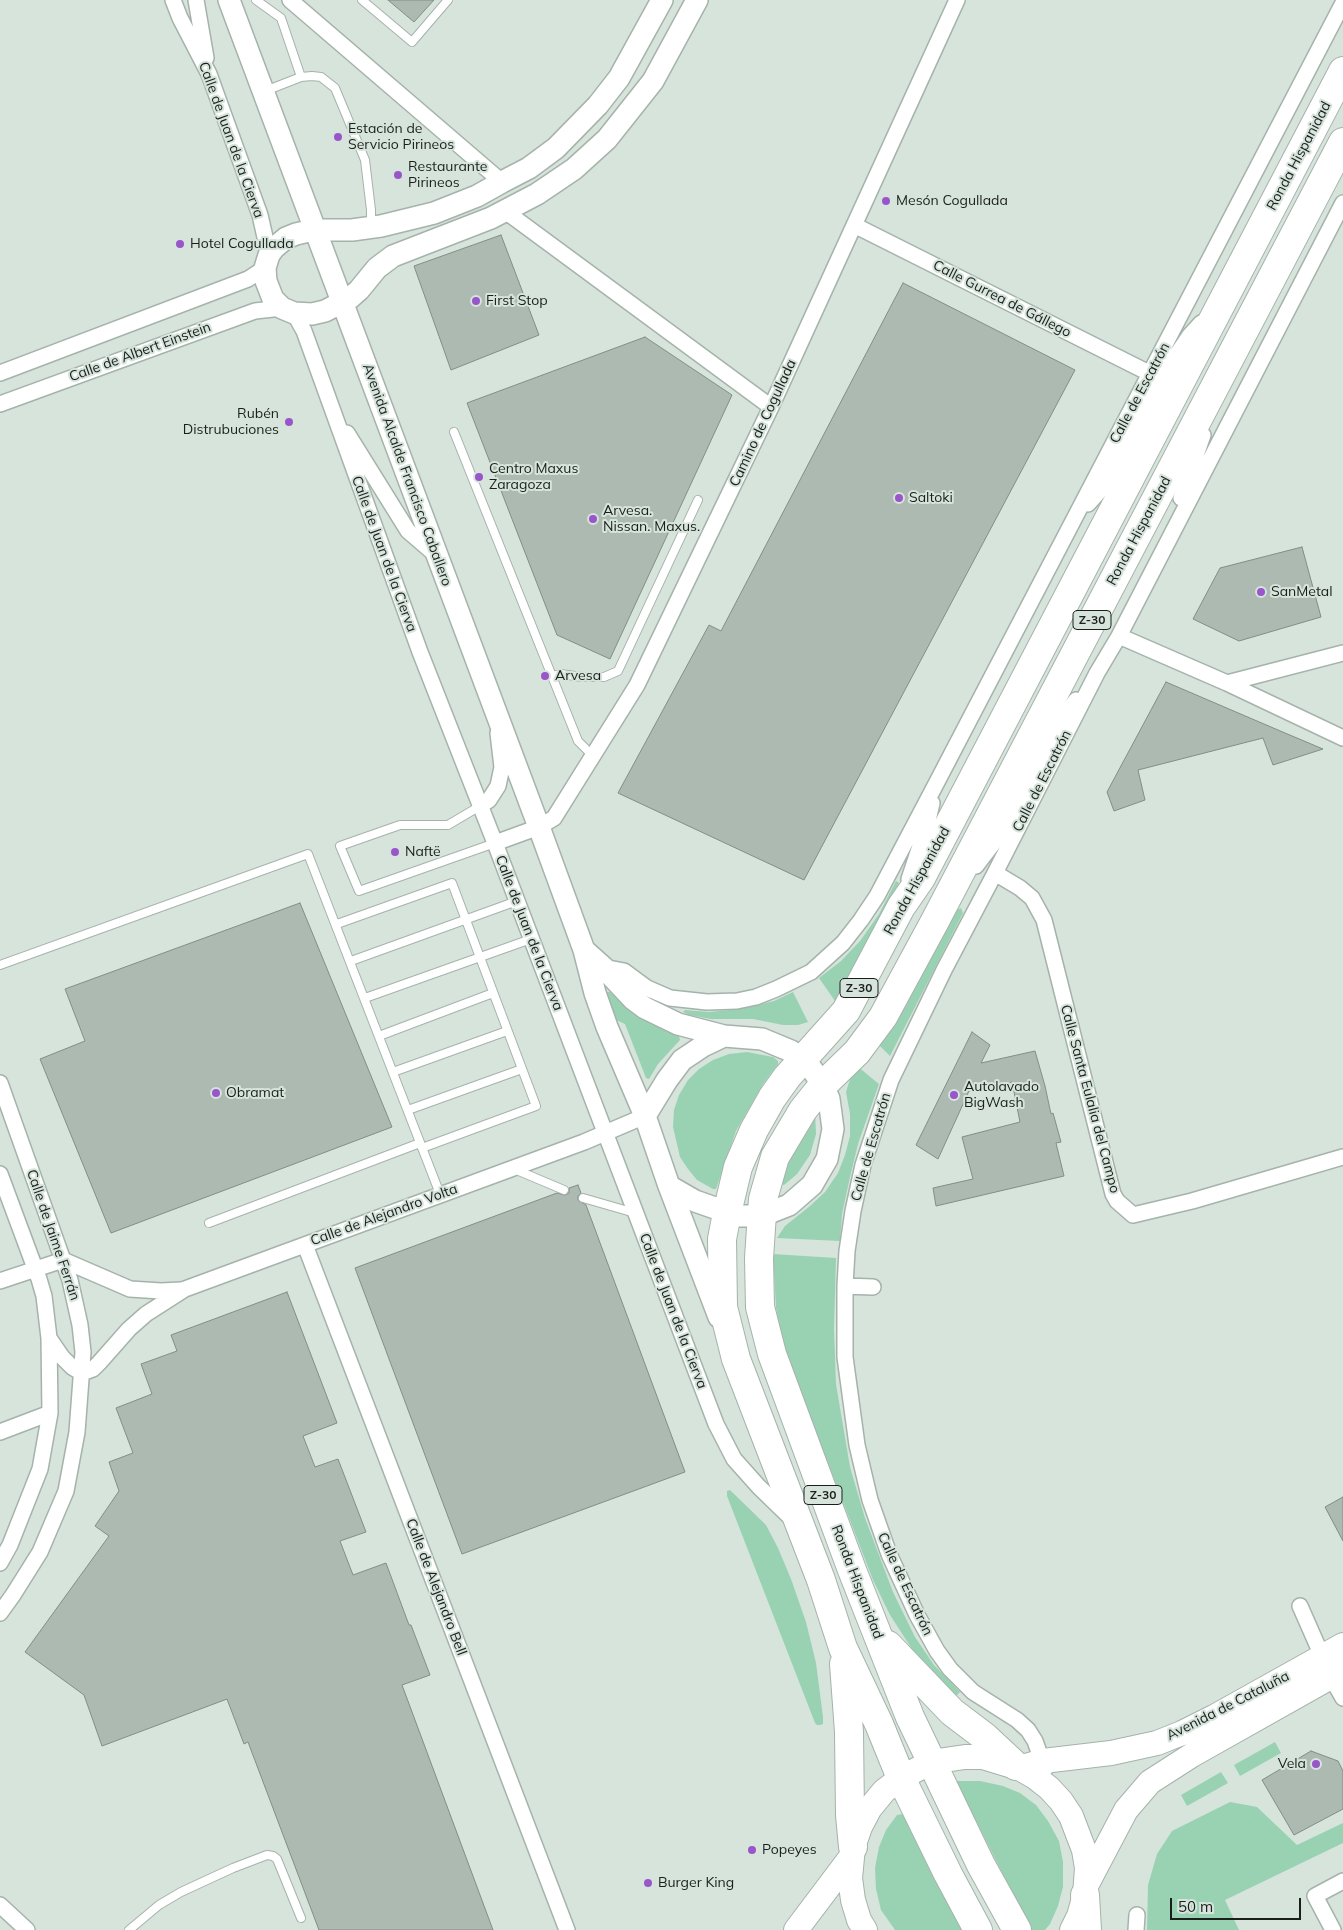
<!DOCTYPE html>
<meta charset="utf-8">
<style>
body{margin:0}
#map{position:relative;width:1343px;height:1930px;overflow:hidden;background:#d6e4db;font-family:Mulish,sans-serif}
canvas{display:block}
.scale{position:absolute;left:1170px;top:1898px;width:131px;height:22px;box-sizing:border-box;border:2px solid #1a1f1c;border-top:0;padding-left:6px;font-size:15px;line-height:18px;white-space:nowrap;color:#1a1f1c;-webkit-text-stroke:4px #d6e4db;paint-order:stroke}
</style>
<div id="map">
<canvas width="1343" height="1930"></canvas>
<div class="scale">50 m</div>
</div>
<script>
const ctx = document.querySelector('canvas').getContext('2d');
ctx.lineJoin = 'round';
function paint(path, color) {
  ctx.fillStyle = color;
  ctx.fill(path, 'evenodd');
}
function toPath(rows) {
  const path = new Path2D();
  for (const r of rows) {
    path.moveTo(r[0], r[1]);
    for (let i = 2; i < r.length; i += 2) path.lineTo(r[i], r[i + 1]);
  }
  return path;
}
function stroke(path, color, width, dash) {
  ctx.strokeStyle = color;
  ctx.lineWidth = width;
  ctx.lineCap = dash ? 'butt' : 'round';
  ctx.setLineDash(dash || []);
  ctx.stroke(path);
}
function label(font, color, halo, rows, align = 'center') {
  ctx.font = font + ' Mulish,sans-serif';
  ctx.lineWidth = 4;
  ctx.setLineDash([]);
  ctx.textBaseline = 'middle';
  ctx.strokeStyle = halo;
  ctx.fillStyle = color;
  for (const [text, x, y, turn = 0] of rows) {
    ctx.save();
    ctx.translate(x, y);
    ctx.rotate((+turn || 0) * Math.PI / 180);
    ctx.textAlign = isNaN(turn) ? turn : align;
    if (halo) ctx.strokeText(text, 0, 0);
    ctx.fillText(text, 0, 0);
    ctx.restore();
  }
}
paint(toPath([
 [896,881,899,883,835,1001,819,978,841,961,860,941,879,914],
 [961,908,963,913,890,1056,877,1043,943,926,956,910],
 [607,992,610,992,624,1006,641,1019,679,1036,680,1040,658,1064,649,1079,646,1078,625,1024,614,1019,604,994],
 [793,992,808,1022,798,1025,783,1025,753,1019,711,1019,689,1015,683,1012,685,1010,709,1012,740,1009,774,1001],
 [747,1052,773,1057,778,1061,778,1064,763,1084,736,1131,716,1189,713,1189,697,1180,688,1169,680,1157,673,1127,674,1110,679,1095,688,1080,699,1069,713,1060,729,1054],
 [857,1066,879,1084,858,1144,850,1177,842,1214,840,1241,777,1238,785,1226,810,1206,825,1192,838,1173,845,1155,850,1136,850,1114,846,1092,851,1076],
 [815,1111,816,1134,810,1155,797,1174,784,1185,781,1184,789,1159],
 [773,1254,836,1258,834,1329,836,1384,850,1467,865,1518,893,1592,915,1637,934,1665,960,1692,955,1697,912,1649,890,1615,873,1580,791,1367,782,1337,776,1308],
 [730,1490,766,1525,778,1548,791,1579,806,1622,816,1663,823,1717,823,1724,820,1725,817,1725,815,1723,727,1496,727,1491],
 [1275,1742,1281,1753,1240,1776,1234,1765],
 [1221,1772,1228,1783,1187,1806,1181,1795],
 [956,1781,980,1781,1003,1786,1020,1793,1036,1805,1048,1821,1059,1841,1063,1862,1063,1887,1058,1906,1050,1924,1045,1930,1031,1930],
 [1230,1802,1257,1807,1297,1845,1343,1823,1343,1843,1225,1900,1239,1930,1147,1930,1148,1885,1157,1854,1172,1831],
 [903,1814,962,1930,895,1930,881,1910,876,1889,875,1868,879,1847,886,1830,897,1815]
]), '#98d2b3');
const building = toPath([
 [388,0,434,0,414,22,388,0],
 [501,235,539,335,451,370,414,266,501,235],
 [903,283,1075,370,804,880,618,793,709,625,721,631,903,283],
 [645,337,732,395,610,659,557,635,467,403,645,337],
 [1302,547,1321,617,1239,641,1193,619,1220,568,1302,547],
 [1166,682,1285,733,1323,749,1273,765,1263,738,1138,770,1145,800,1114,811,1107,792,1166,682],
 [300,903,392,1127,111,1233,40,1059,85,1041,65,989,300,903],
 [972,1032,990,1045,981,1063,1035,1051,1045,1086,1051,1114,1053,1113,1061,1142,1056,1143,1064,1176,936,1206,933,1188,973,1179,962,1137,1020,1122,1012,1082,969,1091,938,1159,916,1145,972,1032],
 [578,1185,581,1193,578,1196,578,1200,586,1205,685,1472,462,1554,355,1268,557,1193,565,1195,569,1193,569,1188,578,1185],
 [287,1292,337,1423,303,1436,315,1467,338,1459,366,1532,340,1541,353,1575,386,1563,409,1625,411,1625,430,1675,402,1685,493,1930,319,1930,248,1742,244,1744,227,1699,102,1746,84,1695,25,1652,109,1536,95,1526,119,1491,109,1462,133,1453,116,1408,152,1394,141,1364,177,1351,171,1335,287,1292],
 [1343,1497,1343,1541,1325,1507,1343,1497],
 [1311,1751,1338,1761,1343,1771,1343,1809,1294,1835,1262,1780,1311,1751]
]);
paint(building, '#acbab2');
stroke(building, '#818e86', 1);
const lane = toPath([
 [256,0,281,18,301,77],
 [362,0,412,42,448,0],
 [265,91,301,77,312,76,321,77,335,88,365,160,371,210,371,226],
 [454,432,578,741,593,756],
 [553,676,561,674,582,677,604,677,618,671,698,500],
 [480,806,448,825,400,825,340,846,359,891,495,843],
 [337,924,452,883,536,1106,422,1148],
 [351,961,517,901],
 [0,965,308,854,440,1194],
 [365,998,531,939],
 [379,1036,493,993],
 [393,1072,507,1031],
 [408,1110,522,1069],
 [514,1169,564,1190],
 [583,1198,635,1213],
 [209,1223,420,1143],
 [129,1930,159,1905,181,1892,233,1868,267,1855,273,1856,277,1859,301,1918]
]);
const street = toPath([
 [173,0,180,18,209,74,260,215,269,255],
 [196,0,206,58],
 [290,0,502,182],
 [505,211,771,407],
 [854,225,1151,374],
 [294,313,304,331,420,652,495,843,716,1424,734,1459,759,1487,790,1517],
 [0,373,248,279,265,268],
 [0,404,255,311,282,308],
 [347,433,408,531,436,555],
 [1181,498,1203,435],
 [1088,504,1104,486,1173,360,1190,335,1201,323],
 [1119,636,1227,683,1343,738],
 [1227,683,1343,653],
 [480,806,489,800,498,786,502,767,498,733],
 [495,843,539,827,554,818,637,685,771,407,957,0],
 [976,866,995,841,1055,727,1076,700],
 [995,873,1020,888,1032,898,1044,920,1113,1194,1117,1201,1133,1215,1192,1201,1343,1157],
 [909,879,927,825,932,803],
 [603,967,624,971,647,988,670,998,707,1002,737,1001,756,997,776,989,811,972,843,943,861,920,877,896,937,782,1343,3],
 [0,1083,70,1280,80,1325,83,1352,77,1432,66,1491,40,1552,13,1595,0,1613],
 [0,1174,39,1279,44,1296,49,1338,50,1413,40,1469,10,1545,0,1563],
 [305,1245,567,1930],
 [0,1281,63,1260,130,1289,161,1291,181,1290],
 [845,1286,873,1287],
 [49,1338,62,1357,72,1367,82,1373,93,1369,99,1363,129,1329,146,1314,185,1289,584,1142,645,1116],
 [0,1432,50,1413],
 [1300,1606,1322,1656],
 [1331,1677,1343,1698],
 [1045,1769,1035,1741,1028,1730,1017,1720,973,1692,950,1669,937,1651,917,1615,889,1554,870,1500,857,1445,845,1357,845,1286,847,1251,853,1211,863,1165,891,1080,944,970,995,873,1097,673,1119,636,1343,203],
 [0,1905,27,1930],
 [1136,1930,1137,1915],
 [1333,1930,1315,1896,1343,1881]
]);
const secondary = toPath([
 [229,0,539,827,584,950,595,993,607,1027,645,1116,669,1186,719,1317],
 [662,0,619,78,598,105,556,148,529,168,502,182,477,196,434,213,381,226,352,230,313,230,296,234,286,238,274,248,269,255,265,268,266,281,273,299,282,308,294,313,312,314,325,311,350,298,359,290,377,268,393,256,491,218,537,194,574,169,607,139,653,81,697,0],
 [584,950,603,967,633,999,645,1008,678,1024,724,1036],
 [645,1116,667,1080,682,1060,703,1046,724,1036,762,1039,791,1051,811,1068,823,1085,829,1099,833,1129,827,1159,812,1185,789,1205,761,1216,738,1216,695,1201,669,1186]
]);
const primary = toPath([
 [1019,1768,1043,1761,1111,1753,1157,1743,1182,1733,1214,1717,1343,1645],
 [1086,1886,1126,1810,1150,1782,1192,1755,1343,1670],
 [796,1930,851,1857],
 [865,1930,859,1920,853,1900,850,1878,853,1847,860,1827,870,1808,884,1791,901,1778,931,1762,965,1757,983,1757,1019,1768,1035,1777,1049,1788,1061,1801,1071,1816,1084,1850,1087,1868,1085,1895,1079,1916,1072,1930]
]);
const highway = toPath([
 [888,1645,952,1712,985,1737,1016,1766],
 [844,1664,849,1732,850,1815,853,1847],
 [1085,1895,1087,1930],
 [978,1930,948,1874,901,1778,879,1724,843,1648,821,1580,736,1359,723,1307,722,1239,727,1213,738,1167,754,1130,772,1098,787,1077,846,1011,901,907,921,878,1343,71],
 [1017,1930,981,1865,910,1717,852,1570,772,1354,760,1307,759,1258,763,1199,775,1157,803,1110,823,1085,857,1052,883,1017,935,921,1343,142]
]);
stroke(lane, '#a5b3ab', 10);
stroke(street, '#a5b3ab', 18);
stroke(secondary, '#a5b3ab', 24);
stroke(primary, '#a5b3ab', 26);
stroke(highway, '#a5b3ab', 30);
stroke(lane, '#fff', 8);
stroke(street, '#fff', 15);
stroke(secondary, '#fff', 21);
stroke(primary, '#fff', 24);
stroke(highway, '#fff', 28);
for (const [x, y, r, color] of [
 [338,137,5,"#9955ca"],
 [398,175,5,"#9955ca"],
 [886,201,5,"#9955ca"],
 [180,244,5,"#9955ca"],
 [476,301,5,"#9955ca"],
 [289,422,5,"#9955ca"],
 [479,477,5,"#9955ca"],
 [899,498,5,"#9955ca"],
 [593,519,5,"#9955ca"],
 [1261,592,5,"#9955ca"],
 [545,676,5,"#9955ca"],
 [395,852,5,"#9955ca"],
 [216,1093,5,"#9955ca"],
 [954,1095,5,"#9955ca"],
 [1316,1764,5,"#9955ca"],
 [752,1850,5,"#9955ca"],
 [648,1883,5,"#9955ca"]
]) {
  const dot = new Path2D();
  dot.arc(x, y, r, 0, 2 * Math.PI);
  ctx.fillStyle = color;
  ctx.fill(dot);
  stroke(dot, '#d6e4db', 2);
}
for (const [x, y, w] of [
 [1092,620,38],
 [859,988,38],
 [823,1495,38]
]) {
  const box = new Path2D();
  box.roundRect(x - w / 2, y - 9.5, w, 19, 4);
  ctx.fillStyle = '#d6e4db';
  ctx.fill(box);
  stroke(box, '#1a1f1c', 1);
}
label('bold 12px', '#1a1f1c', null, [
 ["Z-30",1092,620],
 ["Z-30",859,988],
 ["Z-30",823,1495]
]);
label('14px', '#1a1f1c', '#d6e4db', [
 ["Estación de",348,129],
 ["Servicio Pirineos",348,145],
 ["Restaurante",408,167],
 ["Pirineos",408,183],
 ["Mesón Cogullada",896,201],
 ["Hotel Cogullada",190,244],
 ["First Stop",486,301],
 ["Rubén",279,414,"right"],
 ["Distrubuciones",279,430,"right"],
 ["Centro Maxus",489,469],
 ["Zaragoza",489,485],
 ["Saltoki",909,498],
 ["Arvesa.",603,511],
 ["Nissan. Maxus.",603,527],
 ["SanMetal",1271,592],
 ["Arvesa",555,676],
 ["Naftë",405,852],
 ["Autolavado",964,1087],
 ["BigWash",964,1103],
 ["Obramat",226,1093],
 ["Vela",1306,1764,"right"],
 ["Popeyes",762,1850],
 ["Burger King",658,1883]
], 'left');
label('14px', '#1a1f1c', '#d6e4db', [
 ["Calle de Juan de la Cierva",231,140,70],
 ["Ronda Hispanidad",1299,156,-62],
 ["Calle Gurrea de Gállego",1002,299,27],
 ["Calle de Albert Einstein",140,352,-20],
 ["Calle de Escatrón",1140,393,-62],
 ["Camino de Cogullada",763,423,-65],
 ["Avenida Alcalde Francisco Caballero",407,475,70],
 ["Ronda Hispanidad",1139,531,-62],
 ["Calle de Juan de la Cierva",384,554,70],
 ["Calle de Escatrón",1042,781,-63],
 ["Ronda Hispanidad",917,881,-61],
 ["Calle de Juan de la Cierva",529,933,69],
 ["Calle Santa Eulalia del Campo",1090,1099,75],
 ["Calle de Escatrón",871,1147,-74],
 ["Calle de Alejandro Volta",384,1215,-20],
 ["Calle de Jaime Ferrán",53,1235,71],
 ["Calle de Juan de la Cierva",673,1311,69],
 ["Ronda Hispanidad",857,1582,69],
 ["Calle de Escatrón",905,1584,65],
 ["Calle de Alejandro Bell",436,1587,69],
 ["Avenida de Cataluña",1228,1706,-27]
]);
</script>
